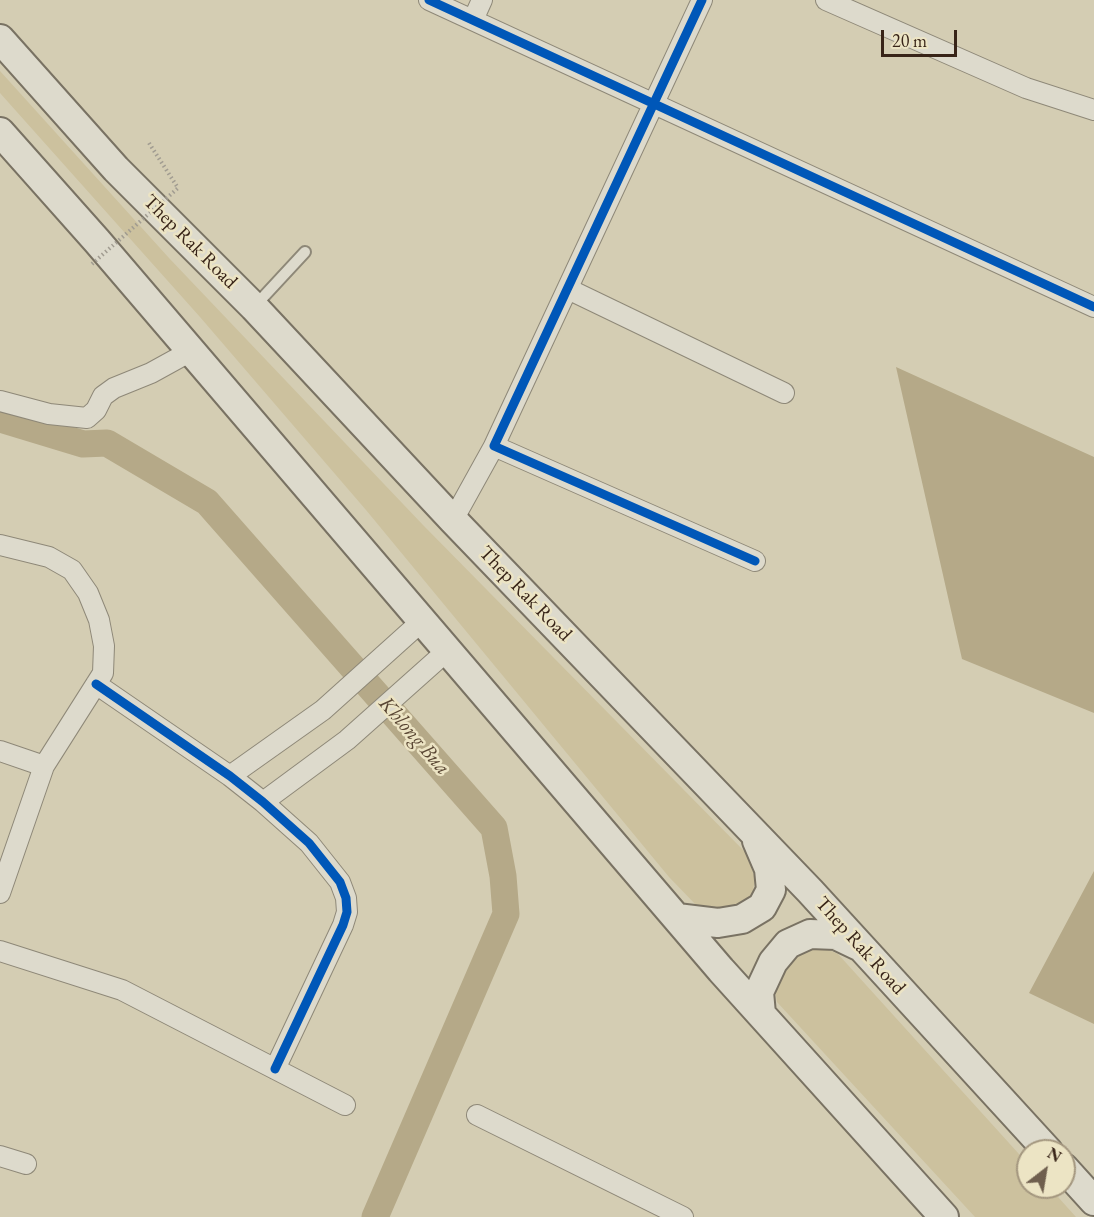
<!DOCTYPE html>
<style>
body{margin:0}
#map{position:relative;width:1094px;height:1217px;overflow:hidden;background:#d4cdb3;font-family:"EB Garamond",serif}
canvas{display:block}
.north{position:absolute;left:1016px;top:1139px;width:60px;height:60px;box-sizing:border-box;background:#ece4c4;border:2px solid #a4977f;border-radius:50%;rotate:31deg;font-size:16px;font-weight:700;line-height:24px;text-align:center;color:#382418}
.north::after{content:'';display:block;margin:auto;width:21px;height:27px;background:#6f5f4e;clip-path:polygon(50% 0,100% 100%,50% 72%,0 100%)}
.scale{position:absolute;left:881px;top:30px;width:76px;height:27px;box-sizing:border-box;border:3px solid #382418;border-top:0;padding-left:8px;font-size:18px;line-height:21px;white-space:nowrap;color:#382418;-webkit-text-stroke:4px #ece4c4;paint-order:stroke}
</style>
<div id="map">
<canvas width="1094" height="1217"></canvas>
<div class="north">N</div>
<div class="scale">20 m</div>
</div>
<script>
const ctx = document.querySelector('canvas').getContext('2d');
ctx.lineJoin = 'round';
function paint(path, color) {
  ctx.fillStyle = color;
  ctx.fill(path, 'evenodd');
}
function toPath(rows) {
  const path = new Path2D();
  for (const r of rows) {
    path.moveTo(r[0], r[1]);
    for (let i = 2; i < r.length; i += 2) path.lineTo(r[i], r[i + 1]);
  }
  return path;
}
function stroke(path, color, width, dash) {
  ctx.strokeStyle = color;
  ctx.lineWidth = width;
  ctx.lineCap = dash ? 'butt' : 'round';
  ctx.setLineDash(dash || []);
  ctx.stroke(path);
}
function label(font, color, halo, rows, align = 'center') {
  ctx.font = font + ' "EB Garamond",serif';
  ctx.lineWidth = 5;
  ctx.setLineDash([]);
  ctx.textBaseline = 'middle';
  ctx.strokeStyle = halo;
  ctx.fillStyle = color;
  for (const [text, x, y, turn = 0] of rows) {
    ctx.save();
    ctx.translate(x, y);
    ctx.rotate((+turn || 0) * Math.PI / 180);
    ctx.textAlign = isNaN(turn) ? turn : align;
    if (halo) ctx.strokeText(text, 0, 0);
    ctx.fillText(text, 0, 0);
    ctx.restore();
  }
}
paint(toPath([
 [0,71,169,258,423,525,747,854,755,879,752,896,722,914,697,906,669,877,366,510,200,317,0,93],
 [822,947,838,954,1028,1164,1028,1187,1049,1187,1076,1217,975,1217,777,1002,774,983,802,949]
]), '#ccc19e');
paint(toPath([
 [896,367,1094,457,1094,713,962,659],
 [1094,871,1094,1024,1029,993]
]), '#b5a988');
stroke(toPath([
 [0,419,83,444,107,443,207,502,494,828,503,876,506,914,375,1217]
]), '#b5a988', 27);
const service = toPath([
 [254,307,305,252]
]);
const minor = toPath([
 [429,0,1094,307],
 [702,0,494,446,755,561],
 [826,0,1026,88,1094,110],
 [473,20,482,0],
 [568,289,784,393],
 [0,401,49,414,87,418,96,410,103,396,114,388,151,373,191,351],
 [453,520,494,446],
 [0,545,49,557,72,570,88,593,99,620,104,646,103,673,44,766,0,893],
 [96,684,230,776,263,802,309,843,340,882,346,898,347,912,343,925,275,1069],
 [0,751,44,766],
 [230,776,323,710,422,621],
 [263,802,347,740,448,650],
 [0,951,122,990,345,1105],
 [477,1115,683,1217],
 [0,1156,26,1164]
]);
const secondary = toPath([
 [0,39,116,169,254,307,453,520,810,891,1048,1151],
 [0,132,97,241,721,970,944,1217],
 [677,918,718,923,742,919,762,907,771,890,769,869,757,841],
 [761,1014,759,992,773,962,788,944,810,934,836,935,859,946],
 [1064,1168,1094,1201]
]);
stroke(service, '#8e8878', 14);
stroke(minor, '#8e8878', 22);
stroke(secondary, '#797263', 32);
stroke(toPath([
 [149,143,178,188]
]), '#a19c91', 4, [1.5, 3]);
stroke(service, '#dddacc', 10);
stroke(minor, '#dddacc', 20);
stroke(secondary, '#dddacc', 28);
stroke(toPath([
 [92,264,178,188]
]), '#a19c91', 4, [1.5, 3]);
stroke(toPath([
 [429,0,1094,307],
 [702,0,494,446,755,561],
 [96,684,230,776,263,802,309,843,340,882,346,898,347,912,343,925,275,1069]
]), '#0057b8', 9);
label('20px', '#382418', '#ece4c4', [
 ["Thep Rak Road",190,242,45],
 ["Thep Rak Road",525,594,46],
 ["Thep Rak Road",860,946,48]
]);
label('italic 21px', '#5a4734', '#ece4c4', [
 ["Khlong Bua",414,736,49]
]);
</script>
